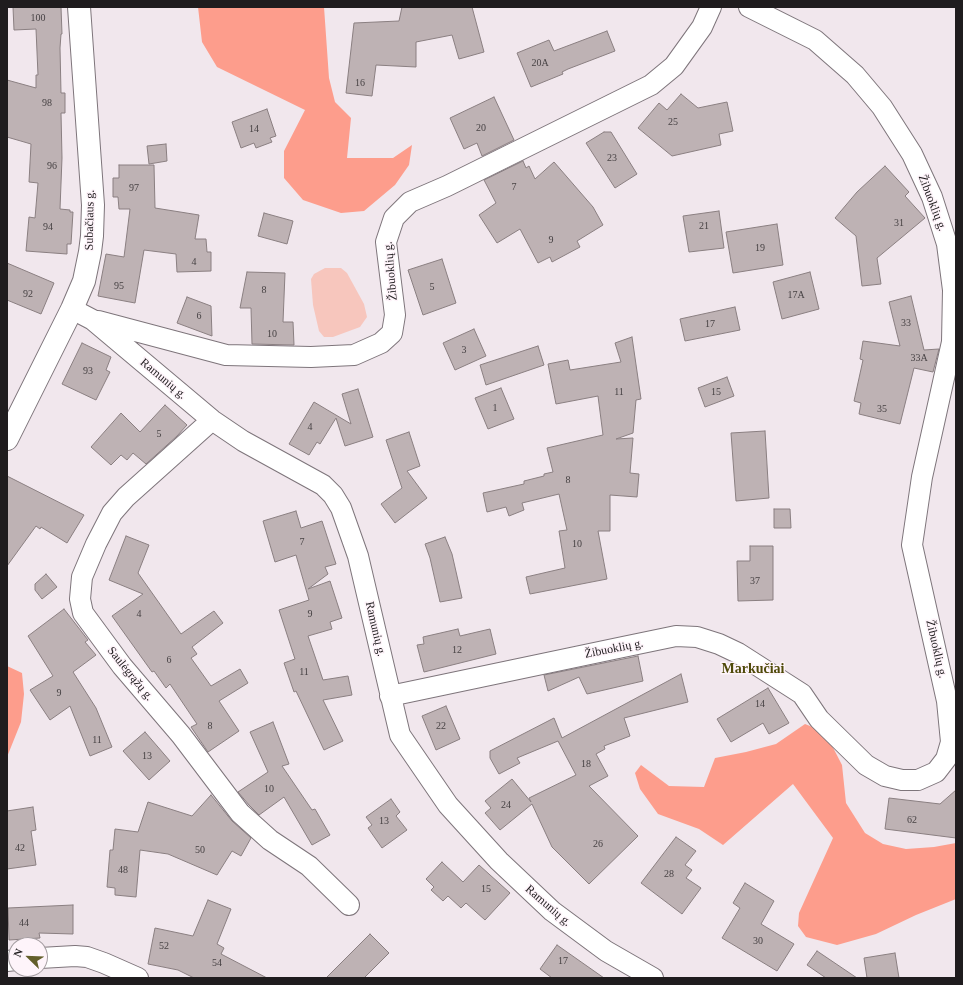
<!DOCTYPE html>
<meta charset="utf-8">
<style>
body{margin:0}
#map{position:relative;width:963px;height:985px;overflow:hidden;background:#f1e7ed;font-family:Georgia,serif}
canvas{display:block}
.frame{position:absolute;inset:0;border:8px solid #1f1c1e;pointer-events:none}
.north{position:absolute;left:8px;top:937px;width:40px;height:40px;box-sizing:border-box;background:#fef4fa;border:1px solid #a59ea2;border-radius:50%;rotate:293deg;font-size:11px;font-weight:700;line-height:16px;text-align:center;color:#1f1c1e}
.north::after{content:'';display:block;margin:auto;width:14px;height:18px;background:#635f2b;clip-path:polygon(50% 0,100% 100%,50% 72%,0 100%)}
</style>
<div id="map">
<canvas width="963" height="985"></canvas>
<div class="frame"></div>
<div class="north">N</div>
</div>
<script>
const ctx = document.querySelector('canvas').getContext('2d');
ctx.lineJoin = 'round';
function paint(path, color) {
  ctx.fillStyle = color;
  ctx.fill(path, 'evenodd');
}
function toPath(rows) {
  const path = new Path2D();
  for (const r of rows) {
    path.moveTo(r[0], r[1]);
    for (let i = 2; i < r.length; i += 2) path.lineTo(r[i], r[i + 1]);
  }
  return path;
}
function stroke(path, color, width, dash) {
  ctx.strokeStyle = color;
  ctx.lineWidth = width;
  ctx.lineCap = dash ? 'butt' : 'round';
  ctx.setLineDash(dash || []);
  ctx.stroke(path);
}
function label(font, color, halo, rows, align = 'center') {
  ctx.font = font + ' Georgia,serif';
  ctx.lineWidth = 3;
  ctx.setLineDash([]);
  ctx.textBaseline = 'middle';
  ctx.strokeStyle = halo;
  ctx.fillStyle = color;
  for (const [text, x, y, turn = 0] of rows) {
    ctx.save();
    ctx.translate(x, y);
    ctx.rotate((+turn || 0) * Math.PI / 180);
    ctx.textAlign = isNaN(turn) ? turn : align;
    if (halo) ctx.strokeText(text, 0, 0);
    ctx.fillText(text, 0, 0);
    ctx.restore();
  }
}
paint(toPath([
 [325,268,341,268,347,273,364,304,367,317,360,327,333,337,324,337,319,331,313,305,311,279,314,274]
]), '#f7c6bd');
paint(toPath([
 [198,7,324,7,329,78,335,102,351,118,347,158,393,158,412,145,409,165,395,185,364,211,341,213,303,200,284,178,284,151,305,110,217,67,202,42],
 [7,666,22,673,24,694,21,722,7,757],
 [805,724,825,732,842,765,846,803,865,833,883,844,906,849,934,847,956,843,956,899,916,915,876,934,837,945,806,937,798,926,799,913,833,838,793,784,723,845,699,829,658,814,640,789,635,773,641,765,669,786,704,787,715,758,746,752,776,744]
]), '#fd9d8c');
const building = toPath([
 [13,7,61,7,62,34,61,34,60,48,61,93,65,93,65,113,61,113,62,158,60,209,70,210,70,212,73,212,71,244,67,244,67,254,26,251,29,217,35,218,38,183,29,182,31,144,7,137,7,80,36,88,36,75,38,75,36,29,14,30,13,7],
 [402,7,472,7,484,52,459,59,452,35,416,42,416,67,376,65,372,96,346,93,354,23,399,21,402,7],
 [607,31,615,51,568,69,562,72,563,74,531,87,517,53,549,40,554,51,607,31],
 [681,94,698,108,727,102,733,131,719,134,721,145,672,156,638,128,659,103,667,110,681,94],
 [494,97,514,140,482,156,477,143,464,149,450,118,494,97],
 [267,109,276,136,270,138,272,142,256,148,254,143,241,148,232,122,267,109],
 [604,132,611,132,637,174,615,188,586,143,604,132],
 [166,144,167,161,149,164,147,146,166,144],
 [523,161,526,168,529,166,535,179,554,162,593,207,603,225,577,241,580,247,552,262,550,257,538,263,520,229,497,243,479,215,496,203,484,180,523,161],
 [119,165,154,165,155,208,199,215,195,239,206,239,207,252,211,252,211,271,177,272,176,254,144,250,135,303,98,296,106,254,124,257,130,209,119,209,118,197,113,197,113,178,119,178,119,165],
 [885,166,909,192,905,196,925,218,877,258,881,284,862,286,856,236,835,218,857,192,885,166],
 [719,211,724,248,689,252,683,216,719,211],
 [264,213,293,221,287,244,258,236,264,213],
 [777,224,783,265,733,273,726,232,777,224],
 [442,259,456,303,423,315,408,270,442,259],
 [7,263,54,283,41,314,7,300,7,263],
 [247,272,285,273,283,322,293,322,294,345,252,344,251,308,240,308,247,272],
 [810,272,819,309,782,319,773,282,810,272],
 [911,296,924,350,939,349,933,372,914,368,900,424,859,414,861,403,854,401,863,360,860,359,863,341,900,346,889,302,911,296],
 [187,297,211,306,212,336,177,323,187,297],
 [735,307,740,330,685,341,680,319,735,307],
 [474,329,486,356,455,370,443,343,474,329],
 [632,337,641,399,636,400,633,433,616,439,633,438,630,473,639,474,637,497,610,495,610,531,598,531,607,579,530,594,526,577,565,568,559,531,567,530,559,494,522,503,524,510,509,516,506,507,487,512,483,493,524,484,524,481,544,476,544,474,553,472,547,448,603,435,598,396,556,404,548,364,568,360,570,370,621,362,615,343,632,337],
 [82,343,111,357,106,370,110,372,96,400,62,384,82,343],
 [538,346,544,365,486,385,480,365,538,346],
 [727,377,734,396,705,407,698,388,727,377],
 [501,388,514,419,488,429,475,398,501,388],
 [358,389,373,437,345,446,336,418,320,444,317,442,309,455,289,444,314,402,351,424,342,394,358,389],
 [165,405,187,425,177,436,146,464,133,453,127,460,121,455,111,465,91,447,121,413,140,432,165,405],
 [765,431,769,498,736,501,731,433,765,431],
 [409,432,420,466,407,471,427,498,395,523,381,504,402,488,386,440,409,432],
 [7,476,84,515,67,543,41,527,40,529,36,526,7,566,7,476],
 [774,509,790,509,791,528,774,528,774,509],
 [296,511,301,528,322,521,336,564,325,567,328,574,308,589,330,581,342,618,330,622,332,629,308,636,323,680,348,676,352,695,323,700,343,741,324,750,296,691,294,692,284,663,295,659,279,610,309,600,296,555,275,562,263,521,296,511],
 [126,536,149,545,138,573,181,634,214,611,223,623,192,647,197,654,191,658,211,686,240,669,248,683,219,701,239,731,208,752,191,727,197,724,170,684,166,688,154,671,152,672,112,616,143,594,109,580,126,536],
 [445,537,452,554,462,598,440,602,430,558,425,544,445,537],
 [750,546,773,546,773,600,738,601,737,561,750,561,750,546],
 [46,574,57,587,42,599,35,590,35,584,46,574],
 [64,609,88,640,85,642,96,655,73,672,96,708,112,747,90,756,70,706,50,720,30,690,53,676,28,636,64,609],
 [458,629,460,636,490,629,496,654,424,672,417,645,424,644,423,637,458,629],
 [638,656,643,681,587,694,579,677,548,691,544,675,638,656],
 [681,674,688,702,624,718,630,736,604,746,605,749,596,754,608,776,589,786,638,836,589,884,552,847,532,804,500,830,485,813,491,808,485,801,512,779,531,802,529,798,576,775,558,741,517,758,520,763,499,774,490,758,490,751,554,718,562,738,681,674],
 [768,688,789,723,769,734,763,723,731,742,717,719,768,688],
 [446,706,460,739,436,750,422,716,446,706],
 [273,722,289,764,282,766,312,810,315,809,330,835,312,845,284,797,259,815,249,805,238,792,268,772,250,732,273,722],
 [145,732,170,761,149,780,123,751,145,732],
 [956,790,956,838,885,829,889,798,940,804,956,790],
 [211,795,232,821,251,838,241,856,232,851,217,875,168,854,140,850,136,897,115,895,115,888,107,887,110,850,113,850,115,829,138,832,148,802,192,816,211,795],
 [391,799,400,812,396,816,407,830,382,848,368,828,372,825,366,817,391,799],
 [33,807,36,830,31,831,36,865,7,869,7,811,33,807],
 [676,837,696,851,685,865,692,870,686,878,701,888,682,914,641,883,676,837],
 [442,862,463,882,479,865,510,893,485,920,466,903,461,908,448,896,443,901,431,890,434,887,426,879,442,862],
 [745,883,774,901,761,924,794,944,777,971,722,938,740,908,733,903,745,883],
 [208,900,231,909,217,944,224,948,221,954,267,978,194,978,178,970,148,964,155,928,193,936,208,900],
 [73,905,73,934,39,933,40,938,9,940,8,908,73,905],
 [370,934,389,953,364,978,326,978,370,934],
 [557,945,604,978,552,978,540,969,557,945],
 [817,951,857,978,826,978,807,965,817,951],
 [895,953,899,978,867,978,864,958,895,953]
]);
paint(building, '#beb2b4');
stroke(building, '#8a7f81', 1);
const street = toPath([
 [72,309,93,320,212,420,243,441,323,485,333,495,341,508,358,556,400,735,448,805,499,861,552,911,606,951,653,978],
 [98,321,226,355,311,357,354,355,381,343,392,333,395,315,386,242,394,218,410,202,447,186,651,85,674,66,702,27,711,7],
 [212,420,126,497,112,513,96,544,82,577,80,599,83,613,122,666,181,735,240,813,270,840,309,866,349,905],
 [390,696,623,647,676,636,697,637,719,644,738,653,802,694,819,719,866,765,885,776,902,780,918,780,936,772,946,759,951,742,947,701,912,545,922,477,952,342,953,290,947,244,932,197,912,154,882,107,855,75,815,40,749,7],
 [40,958,75,956,87,957,104,963,138,978],
 [7,961,16,960]
]);
const secondary = toPath([
 [7,439,72,309,84,281,90,252,92,236,93,205,79,7]
]);
stroke(street, '#7e757b', 22);
stroke(secondary, '#7e757b', 24);
stroke(street, '#fff', 20);
stroke(secondary, '#fff', 22);
label('10px', '#474244', null, [
 ["100",38,18],
 ["20A",540,63],
 ["16",360,83],
 ["98",47,103],
 ["25",673,122],
 ["20",481,128],
 ["14",254,129],
 ["23",612,158],
 ["96",52,166],
 ["7",514,187],
 ["97",134,188],
 ["31",899,223],
 ["21",704,226],
 ["94",48,227],
 ["9",551,240],
 ["19",760,248],
 ["4",194,262],
 ["95",119,286],
 ["5",432,287],
 ["8",264,290],
 ["92",28,294],
 ["17A",796,295],
 ["6",199,316],
 ["33",906,323],
 ["17",710,324],
 ["10",272,334],
 ["3",464,350],
 ["33A",919,358],
 ["93",88,371],
 ["11",619,392],
 ["15",716,392],
 ["1",495,408],
 ["35",882,409],
 ["4",310,427],
 ["5",159,434],
 ["8",568,480],
 ["7",302,542],
 ["10",577,544],
 ["37",755,581],
 ["4",139,614],
 ["9",310,614],
 ["12",457,650],
 ["6",169,660],
 ["11",304,672],
 ["9",59,693],
 ["14",760,704],
 ["8",210,726],
 ["22",441,726],
 ["11",97,740],
 ["13",147,756],
 ["18",586,764],
 ["10",269,789],
 ["24",506,805],
 ["62",912,820],
 ["13",384,821],
 ["26",598,844],
 ["42",20,848],
 ["50",200,850],
 ["48",123,870],
 ["28",669,874],
 ["15",486,889],
 ["44",24,923],
 ["30",758,941],
 ["52",164,946],
 ["17",563,961],
 ["54",217,963]
]);
label('12px', '#1f1c1e', '#fef4fa', [
 ["Žibuoklių g.",932,203,69],
 ["Subačiaus g.",90,220,-89],
 ["Žibuoklių g.",391,271,-95],
 ["Ramunių g.",163,379,40],
 ["Ramunių g.",375,629,77],
 ["Žibuoklių g.",614,649,-11],
 ["Žibuoklių g.",936,649,77],
 ["Saulėgrąžų g.",130,674,51],
 ["Ramunių g.",548,906,41]
]);
label('bold 14px', '#4f4a09', '#fef4fa', [
 ["Markučiai",753,669]
]);
</script>
